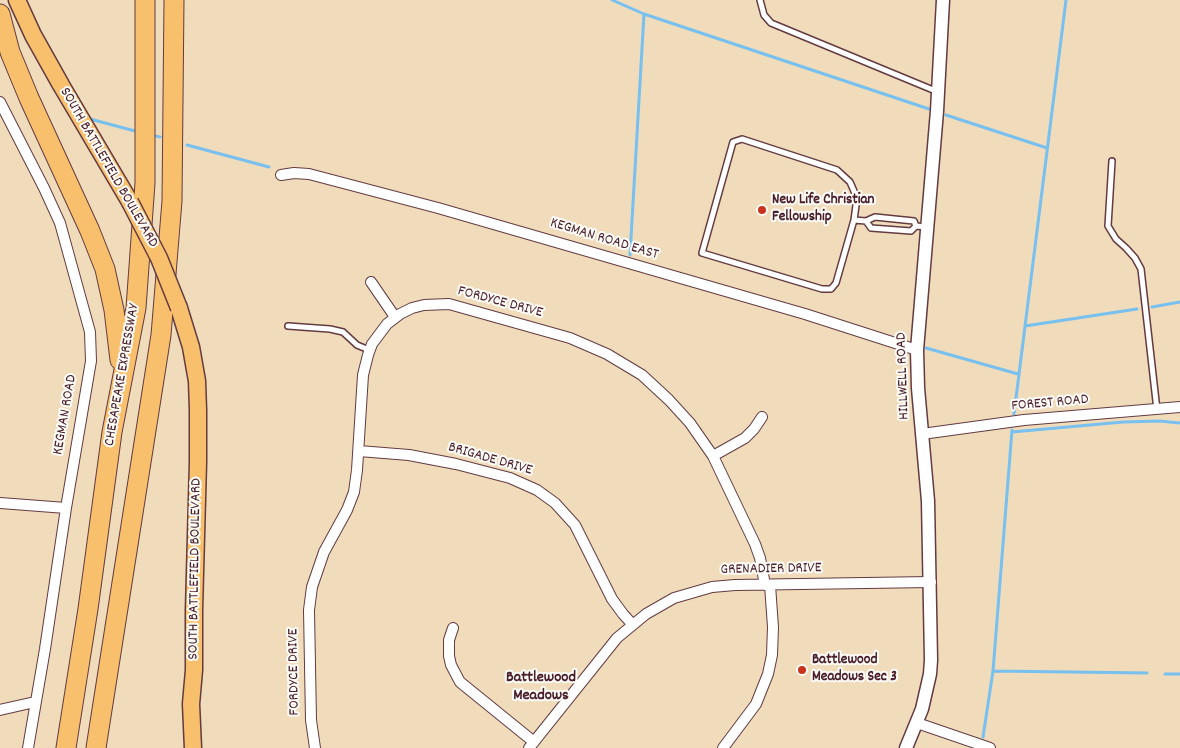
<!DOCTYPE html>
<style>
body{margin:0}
canvas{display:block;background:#f0dbbb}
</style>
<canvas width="1180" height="748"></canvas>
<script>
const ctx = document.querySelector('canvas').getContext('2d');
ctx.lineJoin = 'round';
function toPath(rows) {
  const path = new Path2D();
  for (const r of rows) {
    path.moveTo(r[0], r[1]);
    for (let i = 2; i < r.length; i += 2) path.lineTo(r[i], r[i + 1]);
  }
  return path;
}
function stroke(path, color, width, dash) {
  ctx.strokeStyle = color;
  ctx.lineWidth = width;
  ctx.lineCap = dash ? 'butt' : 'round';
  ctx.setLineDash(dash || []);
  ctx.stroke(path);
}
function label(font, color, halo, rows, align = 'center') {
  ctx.font = font + ' Dekko,sans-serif';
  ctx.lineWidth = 4;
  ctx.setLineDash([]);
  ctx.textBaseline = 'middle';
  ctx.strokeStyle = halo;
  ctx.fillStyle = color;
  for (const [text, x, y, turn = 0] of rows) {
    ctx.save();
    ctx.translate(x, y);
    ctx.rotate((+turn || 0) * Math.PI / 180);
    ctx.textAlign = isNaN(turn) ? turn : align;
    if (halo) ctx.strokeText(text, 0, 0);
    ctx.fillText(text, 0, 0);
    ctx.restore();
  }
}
stroke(toPath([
 [612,0,644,14,929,109],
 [946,115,1047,148],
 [90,119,135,131],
 [155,136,160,137],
 [187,145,269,167],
 [630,255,644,14],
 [1152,307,1180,302],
 [1025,326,1137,309],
 [926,348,1018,374],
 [1014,414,1066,0],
 [1012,432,1123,422,1159,421,1180,423],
 [993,671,1147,673],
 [1165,674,1180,674],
 [983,737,993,671,1012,430]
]), '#77c0ef', 3);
const service = toPath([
 [760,0,764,15,771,23,938,92],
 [1112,161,1108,226,1116,239,1126,248,1135,258,1141,269,1157,410],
 [854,220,836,283,831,289,822,289,702,253,733,142,742,139,837,170,850,182,857,198,854,220,866,221],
 [916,226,914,221,875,217,866,221,871,228,911,231,916,226,927,227],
 [288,326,330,329,343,332,357,345,369,350]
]);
const minor = toPath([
 [0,102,44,188,60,223,90,332,91,361,66,508,45,649,28,748],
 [281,175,294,173,309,174,438,208,805,314,917,350],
 [371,282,395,317],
 [922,434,1024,420,1180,407],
 [359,451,409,455,456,464,510,478,537,490,555,503,575,525,612,599,623,614,632,624],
 [713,456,745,438,754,429,762,417],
 [0,503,66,508],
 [453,628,449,640,449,656,451,665,460,682,534,742],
 [0,710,35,702],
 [917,723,990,748],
 [315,748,311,720,309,610,312,587,324,552,347,510,354,492,357,470,363,375,368,355,372,344,387,324,400,314,412,308,424,305,449,304,570,338,607,354,642,375,669,400,690,423,713,456,755,544,760,558,765,585],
 [529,748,617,638,646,614,674,598,712,587,735,585,931,582],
 [723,748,756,704,768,674,772,655,773,627,770,585]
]);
const tertiary = toPath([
 [906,748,922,709,930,674,931,660,928,501,918,388,917,350,937,111,943,0]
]);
const primary = toPath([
 [17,0,33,35,61,85,130,202],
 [179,308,191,347,197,381,198,410,198,462,194,610,194,670,191,704,193,748]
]);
const motorway = toPath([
 [0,14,10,52,29,98,90,231,105,269,114,310,120,360],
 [66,748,88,609,112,432,136,308,145,183,145,0],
 [96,748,161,335,172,201,174,0]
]);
stroke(service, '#633b41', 8);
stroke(minor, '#633b41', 12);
stroke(tertiary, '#633b41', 15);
stroke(primary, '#633b41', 19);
stroke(motorway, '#633b41', 21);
stroke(service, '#fff', 5);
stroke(minor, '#fff', 10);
stroke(tertiary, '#fff', 12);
stroke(primary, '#f8bf6c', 16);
stroke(motorway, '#f8bf6c', 19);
const primaryBridge = toPath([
 [130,202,159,258,179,308]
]);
stroke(primaryBridge, '#633b41', 19, []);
stroke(primaryBridge, '#f8bf6c', 16);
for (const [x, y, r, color] of [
 [762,210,5,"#c8321e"],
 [802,670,5,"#c8321e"]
]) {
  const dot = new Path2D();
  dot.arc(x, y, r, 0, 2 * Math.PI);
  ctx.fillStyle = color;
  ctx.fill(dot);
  stroke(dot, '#fdfcf7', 2);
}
label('15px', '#4a1f2b', '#fdfcf7', [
 ["SOUTH BATTLEFIELD BOULEVARD",108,168,60],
 ["KEGMAN ROAD EAST",604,240,17],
 ["FORDYCE DRIVE",500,303,15],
 ["CHESAPEAKE EXPRESSWAY",123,375,-80],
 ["HILLWELL ROAD",904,376,-92],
 ["FOREST ROAD",1050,404,-5],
 ["KEGMAN ROAD",66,415,-80],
 ["BRIGADE DRIVE",490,460,16],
 ["SOUTH BATTLEFIELD BOULEVARD",196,569,-89],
 ["GRENADIER DRIVE",771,570,-1],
 ["FORDYCE DRIVE",295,672,-91]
]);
label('bold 15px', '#4a1f2b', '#fdfcf7', [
 ["New Life Christian",772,201],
 ["Fellowship",772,218],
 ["Battlewood",812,661],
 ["Meadows Sec 3",812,678]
], 'left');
label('bold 16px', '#4a1f2b', '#fdfcf7', [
 ["Battlewood",541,679],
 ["Meadows",541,697]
]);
</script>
